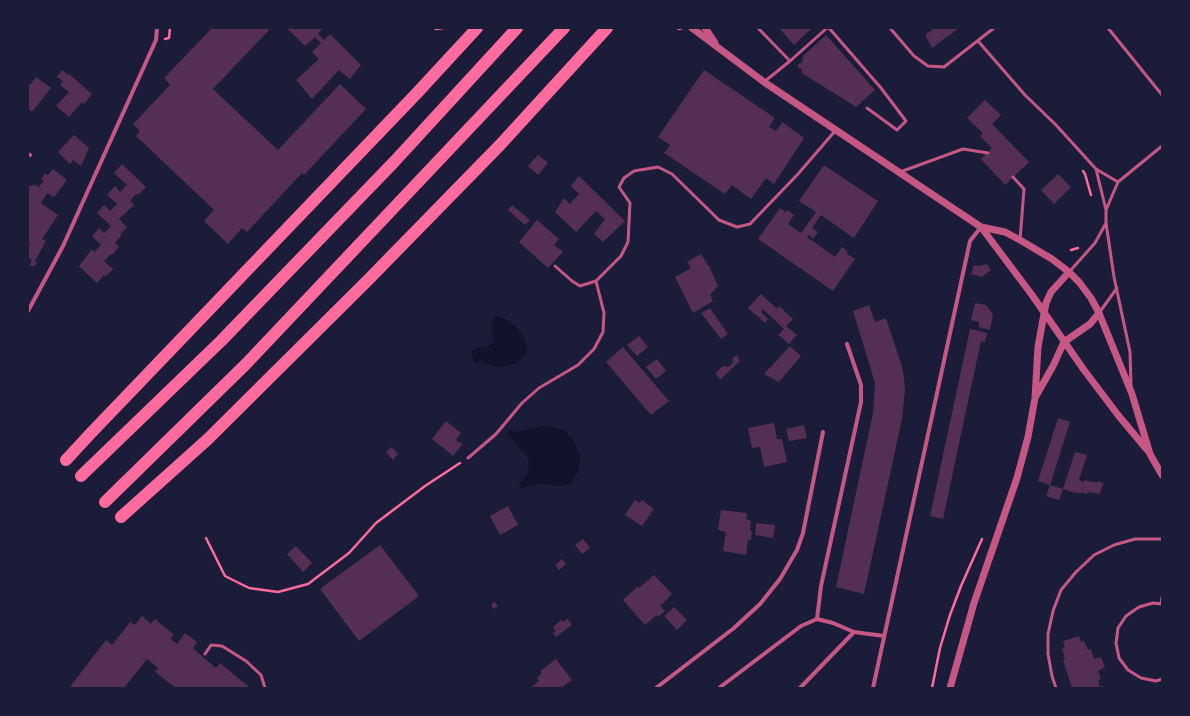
<!DOCTYPE html>
<style>
body{margin:0}
#map{position:relative;width:1190px;height:716px;overflow:hidden;background:#1b1b3a;font-family:"Crimson Pro",serif}
canvas{display:block}
.frame{position:absolute;inset:0;border:29px solid #1b1b3a;pointer-events:none}
</style>
<div id="map">
<canvas width="1190" height="716"></canvas>
<div class="frame"></div>
</div>
<script>
const ctx = document.querySelector('canvas').getContext('2d');
ctx.lineJoin = 'round';
function paint(path, color) {
  ctx.fillStyle = color;
  ctx.fill(path, 'evenodd');
}
function toPath(rows) {
  const path = new Path2D();
  for (const r of rows) {
    path.moveTo(r[0], r[1]);
    for (let i = 2; i < r.length; i += 2) path.lineTo(r[i], r[i + 1]);
  }
  return path;
}
function stroke(path, color, width, dash) {
  ctx.strokeStyle = color;
  ctx.lineWidth = width;
  ctx.lineCap = dash ? 'butt' : 'round';
  ctx.setLineDash(dash || []);
  ctx.stroke(path);
}
paint(toPath([
 [495,317,501,317,509,321,518,329,526,341,527,346,525,354,517,363,505,367,491,366,486,364,481,360,476,364,473,361,472,352,475,348,480,347,486,347,492,344,494,339,491,327,492,322],
 [545,425,563,430,571,437,574,442,580,456,579,466,577,474,570,484,563,486,539,484,533,485,522,488,519,485,527,474,529,466,528,458,512,439,507,435,509,429,515,432,523,431]
]), '#12122b');
paint(toPath([
 [212,28,266,28,269,30,213,89,278,150,340,84,366,109,304,175,302,173,247,232,242,228,228,244,204,221,214,210,136,136,140,131,133,124,170,85,164,78],
 [287,28,323,28,318,34,324,40,330,34,361,65,350,79,339,70,312,99,296,80,319,59,312,52,321,43,315,37,305,46],
 [779,28,812,28,794,45],
 [931,28,959,28,932,48,925,35,932,30],
 [826,35,875,90,856,107,802,73,802,69,798,68,798,64,802,63,803,56],
 [62,70,68,75,69,74,92,94,84,104,82,102,69,117,56,106,69,92,60,85,63,81,57,77],
 [704,70,775,118,769,127,776,131,782,122,804,138,774,184,766,178,751,199,732,185,725,194,664,153,670,145,658,137],
 [36,77,51,88,32,112,28,109,28,87],
 [985,100,1001,115,992,124,1029,162,1005,185,981,159,992,148,980,136,983,133,967,118],
 [74,135,89,148,81,166,73,160,70,164,58,152],
 [538,155,548,163,538,175,528,166],
 [122,164,146,187,138,195,136,194,130,201,134,205,119,219,127,227,120,235,121,236,115,243,119,247,112,255,111,254,104,261,113,269,106,276,104,275,97,283,79,266,92,249,94,252,101,245,92,236,99,228,104,233,111,226,97,213,104,205,110,211,117,204,107,195,115,186,120,192,127,185,114,173],
 [824,165,878,201,854,238,821,215,812,228,818,232,813,239,809,235,807,237,835,257,842,247,848,252,847,254,855,259,833,291,758,239,780,208,786,212,788,210,794,215,788,224,801,233,816,212,799,201],
 [53,169,67,180,54,197,47,193,41,203,58,215,42,239,46,241,35,261,37,263,34,267,30,265,32,260,28,257,28,247,30,244,28,242,28,188,29,186,36,185,43,190,39,186,44,181,41,179,45,173,48,175],
 [1058,174,1071,187,1054,204,1041,190],
 [579,176,625,221,603,242,594,234,605,219,596,211,576,232,555,212,564,198,570,204,579,194,571,186],
 [512,205,530,220,525,225,508,210],
 [537,220,559,239,554,245,563,252,548,268,519,242],
 [701,254,710,268,718,286,710,295,713,301,693,313,675,277,691,268,687,262],
 [987,264,991,270,982,277,971,274,974,265,979,266],
 [761,294,777,309,779,306,793,319,786,326,797,335,789,344,778,335,784,329,763,309,761,312,768,319,765,323,748,308],
 [975,303,986,305,993,314,990,330,979,327,979,322,971,320],
 [869,305,875,322,886,318,902,367,904,378,905,390,902,419,864,594,836,587,873,413,875,383,853,311],
 [710,308,728,334,721,339,701,313],
 [970,329,987,333,985,342,981,341,943,519,930,516],
 [639,336,648,347,637,356,627,345],
 [790,346,801,356,779,382,764,374],
 [623,347,669,401,651,415,606,362],
 [737,355,740,361,720,380,715,373,723,366,727,367,731,365,733,362,732,359],
 [657,359,666,371,656,379,646,367],
 [1058,418,1070,422,1050,485,1063,489,1075,452,1087,455,1079,480,1084,482,1085,480,1091,482,1091,481,1097,483,1098,481,1103,483,1100,494,1088,492,1087,494,1081,492,1081,494,1075,492,1075,493,1063,489,1059,500,1046,496,1050,485,1038,481],
 [446,421,461,433,456,440,460,443,461,443,463,444,453,456,432,439],
 [774,423,777,439,782,439,787,462,764,467,760,447,752,448,748,428],
 [804,425,807,438,789,441,786,429],
 [392,447,398,454,393,460,386,452],
 [635,500,640,503,642,500,654,509,642,526,625,515],
 [508,506,518,525,500,535,490,516],
 [721,510,747,513,746,519,751,521,750,531,752,531,751,540,748,540,746,555,723,551,726,532,718,530],
 [756,523,775,525,773,538,755,535],
 [583,539,590,548,582,554,575,545],
 [380,545,419,596,359,641,320,589],
 [296,546,312,563,303,572,287,554],
 [562,559,566,564,559,570,555,565],
 [654,575,672,594,660,606,665,611,658,617,657,615,645,625,623,600,638,586,639,588],
 [495,602,498,606,493,609,491,604],
 [674,607,687,620,677,630,664,616],
 [142,616,151,624,155,619,174,635,170,639,177,644,185,633,197,642,193,648,198,653,216,668,220,663,250,688,176,688,155,672,158,668,147,659,124,688,69,688,106,640,112,645,130,622,135,625],
 [568,619,572,625,556,637,553,633,556,631,553,627,561,620,563,622],
 [1079,636,1081,642,1084,641,1088,650,1091,649,1094,659,1101,657,1105,667,1098,671,1101,679,1098,680,1100,687,1103,686,1104,688,1072,688,1063,660,1065,659,1062,649,1065,648,1063,641],
 [556,659,572,680,561,688,530,688,539,681,537,678,542,673,540,671]
]), '#542f53');
stroke(toPath([
 [435,28,436,29,443,28],
 [677,28,679,29,682,28],
 [165,39,169,38,170,28],
 [1083,171,1085,174,1091,195],
 [1071,250,1078,248],
 [206,538,225,576,249,588,278,592,308,584,349,553,376,523,425,486,460,463],
 [932,688,940,648,950,615,961,586,982,539]
]), '#ff6b9d', 2.5);
stroke(toPath([
 [758,28,790,61],
 [829,28,881,88,906,121,897,130,867,108],
 [890,28,914,56,928,66,944,67,994,28],
 [1108,28,1162,95],
 [978,41,1025,95,1056,125,1096,169,1118,182,1162,146],
 [764,82,790,61,827,28],
 [1096,169,1106,210,1106,223,1114,277,1130,352,1131,386],
 [900,172,963,149,988,153],
 [1013,177,1024,189,1020,240],
 [1106,210,1118,182],
 [555,266,572,281,580,286,596,281],
 [1070,271,1095,243,1106,223],
 [1099,313,1117,288],
 [468,458,496,434,522,403,539,388,578,365,594,349,603,332,604,313,596,281,621,256,628,242,630,203,619,187,624,178,634,171,658,167,672,174,719,220,737,227,750,224,798,174,835,131],
 [1161,603,1162,597],
 [1162,604,1153,603,1139,607,1126,616,1118,628,1116,643,1119,658,1128,670,1141,678,1156,681,1162,679],
 [205,654,211,645,222,646,246,661,261,675,265,688],
 [1056,688,1052,676,1048,654,1048,634,1053,611,1061,590,1076,572,1094,555,1114,545,1135,539,1162,539]
]), '#c65784', 3);
stroke(toPath([
 [28,154,30,155],
 [28,311,63,246,156,40,157,28],
 [817,619,821,586,861,402,861,385,847,344],
 [656,688,734,628,760,604,780,579,797,550,803,533,823,432],
 [719,688,801,626,817,619,833,623,854,632,884,636],
 [800,688,854,632],
 [873,688,970,241,981,227]
]), '#c65784', 4);
stroke(toPath([
 [692,28,764,82,978,225,981,227,1005,232,1020,240,1052,259,1069,272,1079,282,1091,298,1099,313,1132,394,1150,454,1162,475],
 [705,28,715,43],
 [981,227,1032,295,1084,370,1118,415,1148,451],
 [1064,342,1090,324,1099,313],
 [1036,396,1053,366,1064,342],
 [950,688,974,603,1017,478,1028,437,1035,398,1038,347,1046,303,1051,292,1069,272]
]), '#c65784', 7);
stroke(toPath([
 [66,460,91,433,417,93,477,28],
 [81,476,221,341,394,162,517,28],
 [105,502,246,364,564,28],
 [121,517,208,439,368,280,500,145,607,28]
]), '#ff6b9d', 12);
</script>
